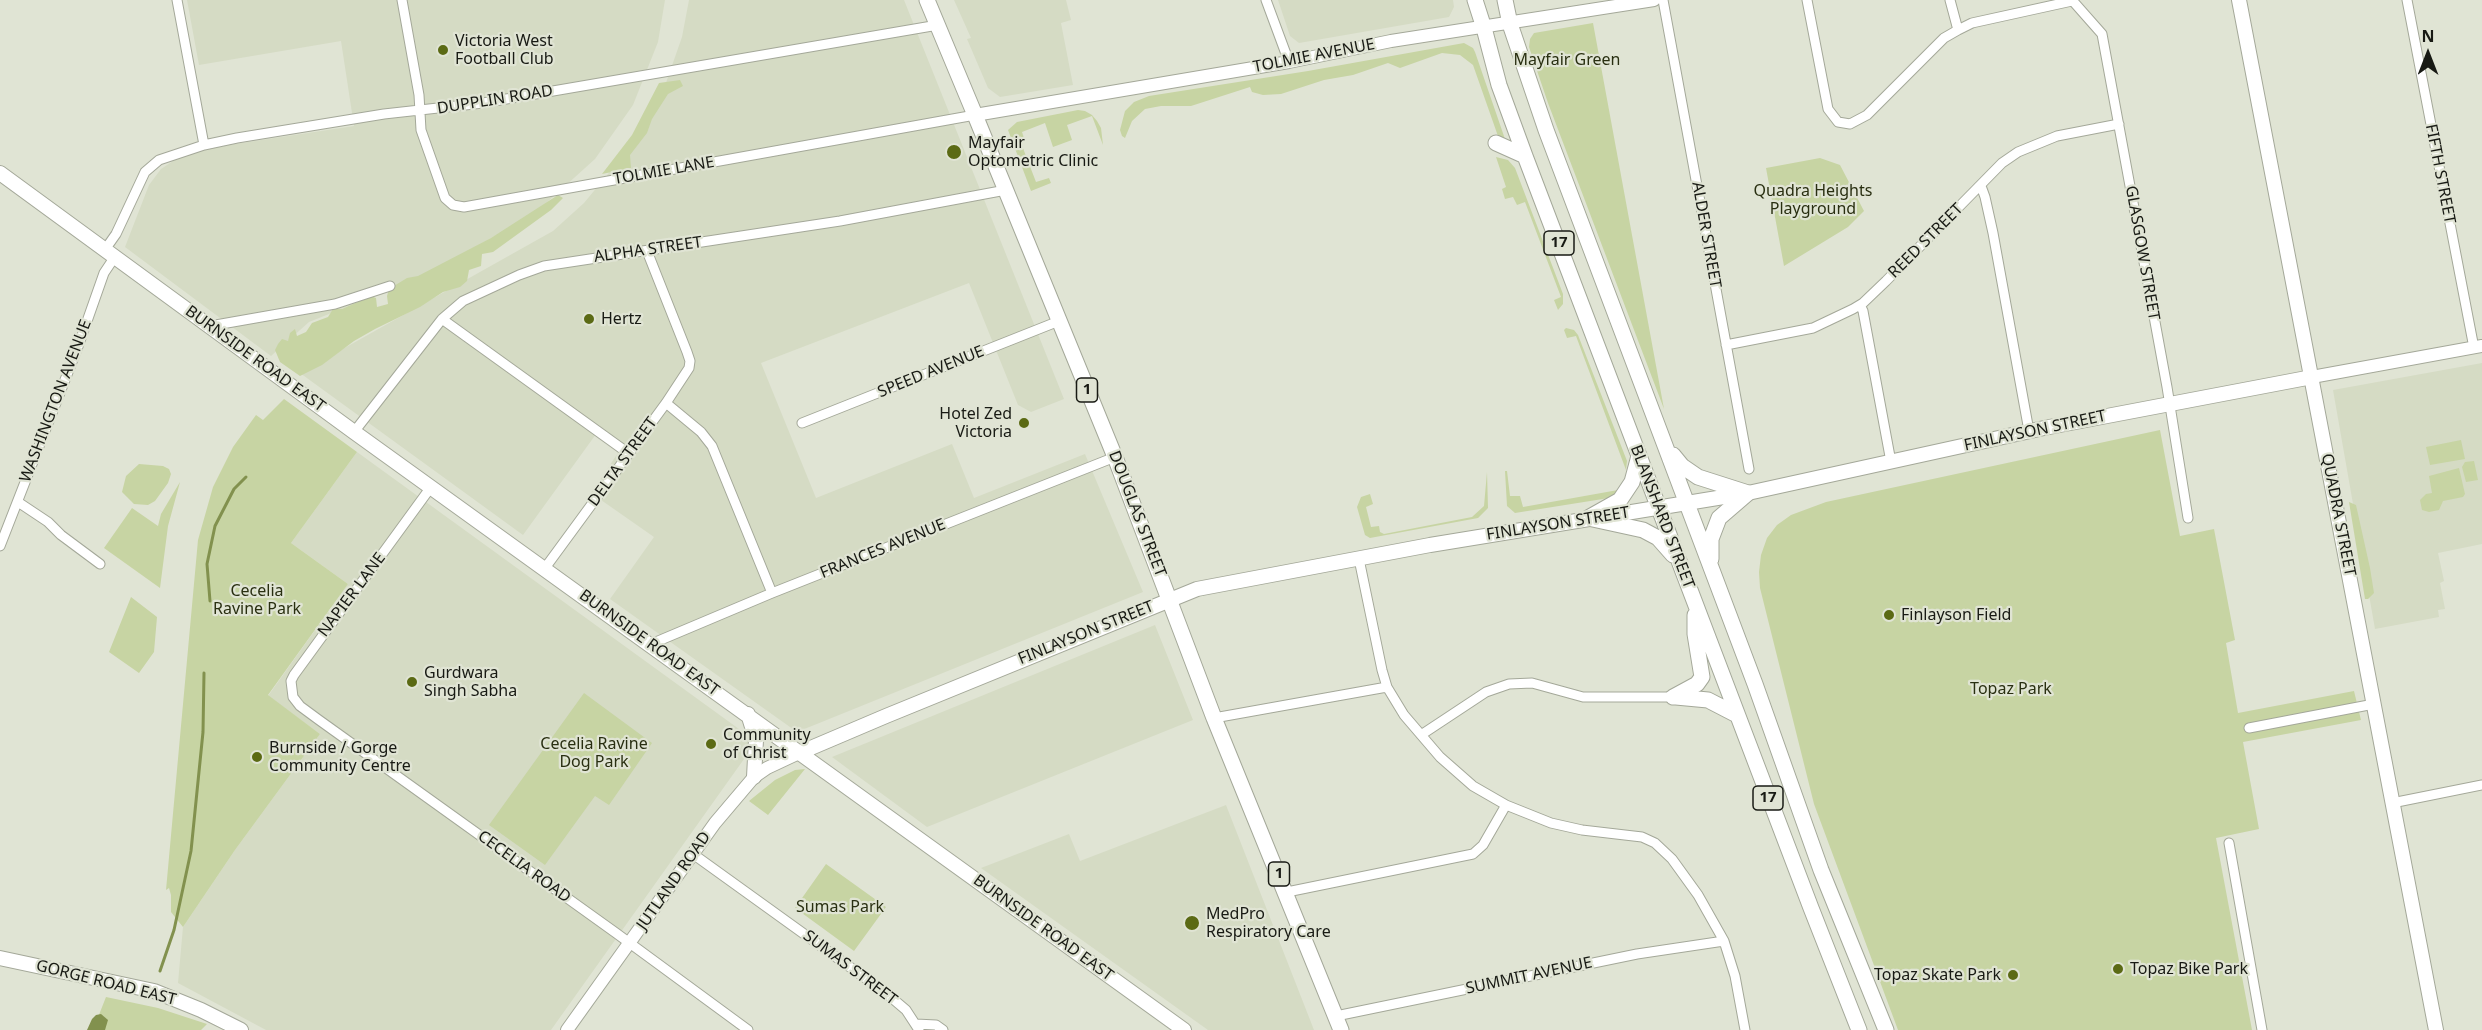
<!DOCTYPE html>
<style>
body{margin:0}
#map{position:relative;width:2482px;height:1030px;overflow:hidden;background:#e0e4d4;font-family:"Noto Sans",sans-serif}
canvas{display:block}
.north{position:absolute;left:2398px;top:24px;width:60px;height:60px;-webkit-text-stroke:4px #e0e4d4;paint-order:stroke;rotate:0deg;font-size:16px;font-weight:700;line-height:24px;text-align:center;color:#181a14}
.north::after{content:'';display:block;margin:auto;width:21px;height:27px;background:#181a14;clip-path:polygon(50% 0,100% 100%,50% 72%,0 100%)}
</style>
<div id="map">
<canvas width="2482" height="1030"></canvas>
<div class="north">N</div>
</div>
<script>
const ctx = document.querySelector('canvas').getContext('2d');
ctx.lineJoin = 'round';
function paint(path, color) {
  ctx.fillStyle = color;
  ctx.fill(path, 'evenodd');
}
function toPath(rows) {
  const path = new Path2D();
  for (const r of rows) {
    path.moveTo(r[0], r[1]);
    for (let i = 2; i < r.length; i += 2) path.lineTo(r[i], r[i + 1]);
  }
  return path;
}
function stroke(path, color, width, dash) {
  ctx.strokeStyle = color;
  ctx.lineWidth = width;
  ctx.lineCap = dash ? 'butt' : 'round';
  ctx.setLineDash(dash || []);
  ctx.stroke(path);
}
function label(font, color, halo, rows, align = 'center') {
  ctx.font = font + ' "Noto Sans",sans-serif';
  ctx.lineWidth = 4.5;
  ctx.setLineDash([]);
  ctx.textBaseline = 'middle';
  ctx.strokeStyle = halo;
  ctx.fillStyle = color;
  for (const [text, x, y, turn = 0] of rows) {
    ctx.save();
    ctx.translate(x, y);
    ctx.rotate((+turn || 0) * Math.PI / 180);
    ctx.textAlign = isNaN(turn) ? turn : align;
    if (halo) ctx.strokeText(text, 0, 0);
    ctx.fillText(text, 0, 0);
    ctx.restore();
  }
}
paint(toPath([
 [187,0,665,0,658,42,633,105,595,159,533,215,421,277,309,322,271,356,125,247,149,185,161,169,179,157,195,150,354,126,341,41,199,65],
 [689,0,904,0,1064,399,1031,412,1018,405,969,283,761,363,816,498,952,444,974,498,1085,454,1143,592,797,732,610,599,654,537,591,493,622,447,599,430,523,535,300,373,553,231,584,203,632,145,661,97,682,37],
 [954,0,1066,0,1071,20,1061,23,1073,85,1000,97,988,88,967,39,971,38],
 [1278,0,1453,0,1454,7,1449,17,1299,43,1290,36],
 [2482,363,2482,544,2438,553,2444,581,2440,583,2445,609,2438,610,2439,617,2375,629,2333,390],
 [357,452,750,737,749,752,551,1030,266,1030,178,983,183,927,235,850,320,734,268,696,348,584,291,543],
 [1155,625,1193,720,927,827,832,757],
 [1226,805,1314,1030,1208,1030,981,868,1069,834,1080,861]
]), '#d5dbc4');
paint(toPath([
 [1593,23,1664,409,1548,103,1529,47,1530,39,1534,33],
 [1464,43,1473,48,1475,52,1506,142,1499,139,1473,65,1460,55,1442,53,1400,68,1388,63,1353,75,1324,80,1281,94,1263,95,1252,92,1250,87,1191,106,1161,106,1145,109,1132,121,1125,138,1122,136,1120,130,1125,111,1134,102,1149,96,1308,71],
 [680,80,683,86,668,94,652,119,647,133,630,155,631,168,602,174,632,135,659,83],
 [1078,110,1085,111,1092,115,1097,121,1101,128,1103,145,1092,116,1067,125,1072,140,1053,147,1045,123,1022,132,1025,141,1021,143,1036,182,1049,178,1051,183,1031,191,1008,130,1017,122],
 [1496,157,1508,160,1515,168,1563,294,1563,304,1558,310,1554,300,1561,297,1525,202,1517,205,1513,197,1505,199,1502,189,1506,187],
 [1820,158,1840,165,1864,211,1848,227,1784,266,1766,168],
 [558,195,563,198,551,210,493,252,482,254,481,266,469,270,467,281,460,287,443,292,420,307,375,329,354,341,322,365,300,376,280,362,275,350,278,344,282,339,288,341,290,333,295,329,297,336,306,332,312,323,328,317,333,309,342,309,371,296,376,298,377,307,388,304,387,296,389,289,407,278,418,276,491,238],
 [1566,328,1574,330,1578,335,1627,461,1626,470,1576,336,1567,338,1564,330],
 [284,399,357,452,291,543,348,584,268,695,320,734,235,850,183,927,171,912,171,895,169,888,166,890,198,540,213,487,233,447,256,415,263,420],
 [2160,430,2180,536,2214,529,2235,640,2226,643,2238,713,2354,691,2361,720,2243,742,2259,829,2216,838,2252,1030,1898,1030,1814,804,1760,588,1759,572,1761,555,1767,538,1777,525,1791,515,1826,502],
 [2461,440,2465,459,2430,465,2426,447],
 [2474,461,2478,480,2466,482,2462,467,2465,462],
 [139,464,163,466,169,469,171,474,168,483,155,501,148,505,134,504,122,492,126,476],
 [2459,468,2465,494,2463,497,2443,501,2439,510,2429,512,2422,510,2420,500,2426,494,2432,493,2429,476],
 [1505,471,1507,471,1510,496,1520,496,1523,507,1618,490,1616,494,1609,498,1515,513,1507,506],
 [1487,472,1488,508,1478,518,1370,538,1365,535,1357,507,1361,497,1370,494,1373,504,1366,507,1371,527,1379,526,1380,532,1384,534,1472,517,1484,506],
 [180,482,168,526,160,588,104,548,132,508,158,526,161,514],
 [2349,502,2356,505,2370,568,2374,593,2368,599,2365,599],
 [131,597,157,617,154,652,139,673,109,652],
 [584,693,652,743,609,805,595,796,545,865,489,825],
 [805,769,768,815,749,801,775,780,795,770],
 [826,864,886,907,854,951,795,908],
 [106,997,158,1008,207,1024,201,1030,93,1030]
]), '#c7d4a3');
paint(toPath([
 [101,1014,108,1020,105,1030,87,1030,92,1019,96,1015]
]), '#82914e');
stroke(toPath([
 [210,601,207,564,215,526,234,489,246,477],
 [160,971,174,930,191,851,203,732,204,673]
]), '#82914e', 3);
const minor = toPath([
 [177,0,204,145],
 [402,0,419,95,421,130,445,198,453,205,464,207,975,115],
 [1266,0,1289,62],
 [1663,0,1749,469],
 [1807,0,1828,109,1838,122,1850,124,1867,115,1944,38,1958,30,1972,23,2072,1],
 [1950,0,1958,30],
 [2072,0,2102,34,2167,387,2188,518],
 [2407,0,2474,348],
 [1981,186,1985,197,1993,233,2029,431],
 [104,251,116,234,145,172,159,160,204,145,237,138,384,114,483,103,938,25],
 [1860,305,1863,311,1891,462],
 [442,319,628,453],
 [210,326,335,304,390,286],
 [1726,345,1813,328,1853,309,1863,303,1886,281,2002,163,2018,152,2057,136,2119,124],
 [666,403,701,432,712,446,772,593],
 [802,423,1059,321],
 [354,432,442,319,463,301,519,275,544,266,840,221,1006,190],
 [431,487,294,675,291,681,293,697,300,706,319,720,616,933,748,1030],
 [18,502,48,522,61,535,100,564],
 [0,546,79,344,104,273,114,258],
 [1359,559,1382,670,1387,687,1404,715,1440,757,1473,786,1506,805,1551,823,1582,830,1642,837,1655,843,1672,859,1698,895,1724,941,1735,976,1745,1030],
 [545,568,666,403,689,368,690,361,687,352,647,251],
 [651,644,772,593,1115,457],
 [1214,718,1387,687],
 [2249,728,2374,704],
 [1421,735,1486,692,1509,684,1532,683,1583,697,1673,697],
 [2392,803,2482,785],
 [2229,843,2262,1030],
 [693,854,886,993,906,1010,919,1030],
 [1287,892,1473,854,1483,845,1506,805],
 [1336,1016,1637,954,1724,941],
 [916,1024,936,1025,943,1030]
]);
const tertiary = toPath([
 [975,115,1289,62,1391,41,1654,0],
 [2312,377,2482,346],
 [567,1030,715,823,754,777,767,768,799,753]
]);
const secondary = toPath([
 [2239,0,2436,1030],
 [0,173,354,432,1184,1030],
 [748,714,756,740,754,777],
 [799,753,886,716,1197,589,1430,545,1748,493,2044,428,2312,377],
 [0,958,154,991,201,1010,241,1030]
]);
const primary = toPath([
 [1510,24,1546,130,1755,684,1821,870,1886,1030],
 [1484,28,1499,85,1525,156,1811,908,1859,1030],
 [975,115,1115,457,1214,718,1341,1030],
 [1496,143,1525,156],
 [1673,455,1682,466,1698,477,1748,493],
 [1588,518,1643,530,1658,538,1673,555],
 [1588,518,1620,500,1632,482,1639,456],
 [1711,559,1711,539,1719,518,1748,493],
 [1673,697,1697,684,1702,677,1695,634,1695,615],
 [1676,697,1708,700,1737,715]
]);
const trunk = toPath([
 [927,0,975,115],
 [1475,0,1484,28],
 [1505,0,1510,24]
]);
stroke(minor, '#a4a899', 11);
stroke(tertiary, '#a4a899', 14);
stroke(secondary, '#a4a899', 16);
stroke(primary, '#a4a899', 17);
stroke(trunk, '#a4a899', 17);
stroke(minor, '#fff', 9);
stroke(tertiary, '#fff', 12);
stroke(secondary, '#fff', 14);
stroke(primary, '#fff', 15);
stroke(trunk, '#fff', 15);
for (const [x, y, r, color] of [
 [443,50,6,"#5b6a14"],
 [954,152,8,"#5b6a14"],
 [589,319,6,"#5b6a14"],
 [1024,423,6,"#5b6a14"],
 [1889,615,6,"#5b6a14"],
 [412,682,6,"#5b6a14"],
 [711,744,6,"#5b6a14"],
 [257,757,6,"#5b6a14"],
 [1192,923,8,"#5b6a14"],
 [2118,969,6,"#5b6a14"],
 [2013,975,6,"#5b6a14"]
]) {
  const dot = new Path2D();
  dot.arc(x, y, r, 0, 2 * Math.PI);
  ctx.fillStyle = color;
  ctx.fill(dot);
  stroke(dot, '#e0e4d4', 2);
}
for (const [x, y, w] of [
 [1559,243,30],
 [1087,390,21],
 [1768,798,30],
 [1279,874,21]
]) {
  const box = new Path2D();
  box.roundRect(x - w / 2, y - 12, w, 24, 4.5);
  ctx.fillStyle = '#e0e4d4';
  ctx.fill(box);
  stroke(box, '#181a14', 1.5);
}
label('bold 15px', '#181a14', null, [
 ["17",1559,243],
 ["1",1087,390],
 ["17",1768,798],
 ["1",1279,874]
]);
label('16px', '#181a14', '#e0e4d4', [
 ["Victoria West",455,41],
 ["Football Club",455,59],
 ["Mayfair",968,143],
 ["Optometric Clinic",968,161],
 ["Hertz",601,319],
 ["Hotel Zed",1012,414,"right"],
 ["Victoria",1012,432,"right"],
 ["Finlayson Field",1901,615],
 ["Gurdwara",424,673],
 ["Singh Sabha",424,691],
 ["Community",723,735],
 ["of Christ",723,753],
 ["Burnside / Gorge",269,748],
 ["Community Centre",269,766],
 ["MedPro",1206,914],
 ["Respiratory Care",1206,932],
 ["Topaz Bike Park",2130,969],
 ["Topaz Skate Park",2001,975,"right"]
], 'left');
label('16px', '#181a14', '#e0e4d4', [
 ["TOLMIE AVENUE",1314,56,-11],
 ["DUPPLIN ROAD",495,100,-9],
 ["TOLMIE LANE",664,171,-10],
 ["FIFTH STREET",2440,174,79],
 ["ALDER STREET",1706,235,80],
 ["REED STREET",1926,241,-45],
 ["ALPHA STREET",648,250,-8],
 ["GLASGOW STREET",2142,253,80],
 ["BURNSIDE ROAD EAST",255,359,36],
 ["SPEED AVENUE",931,372,-22],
 ["WASHINGTON AVENUE",56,401,-69],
 ["FINLAYSON STREET",2035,431,-12],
 ["DELTA STREET",623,462,-54],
 ["DOUGLAS STREET",1137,514,69],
 ["QUADRA STREET",2338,515,79],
 ["BLANSHARD STREET",1662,517,69],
 ["FINLAYSON STREET",1558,524,-9],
 ["FRANCES AVENUE",883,549,-22],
 ["NAPIER LANE",352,595,-53],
 ["FINLAYSON STREET",1086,633,-22],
 ["BURNSIDE ROAD EAST",649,643,36],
 ["CECELIA ROAD",524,867,36],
 ["JUTLAND ROAD",674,881,-55],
 ["BURNSIDE ROAD EAST",1043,928,36],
 ["SUMAS STREET",850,968,37],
 ["SUMMIT AVENUE",1529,976,-12],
 ["GORGE ROAD EAST",106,983,14]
]);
label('16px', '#292f11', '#e0e4d4', [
 ["Mayfair Green",1567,60],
 ["Quadra Heights",1813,191],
 ["Playground",1813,209],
 ["Cecelia",257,591],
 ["Ravine Park",257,609],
 ["Topaz Park",2011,689],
 ["Cecelia Ravine",594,744],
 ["Dog Park",594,762],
 ["Sumas Park",840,907]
]);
</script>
